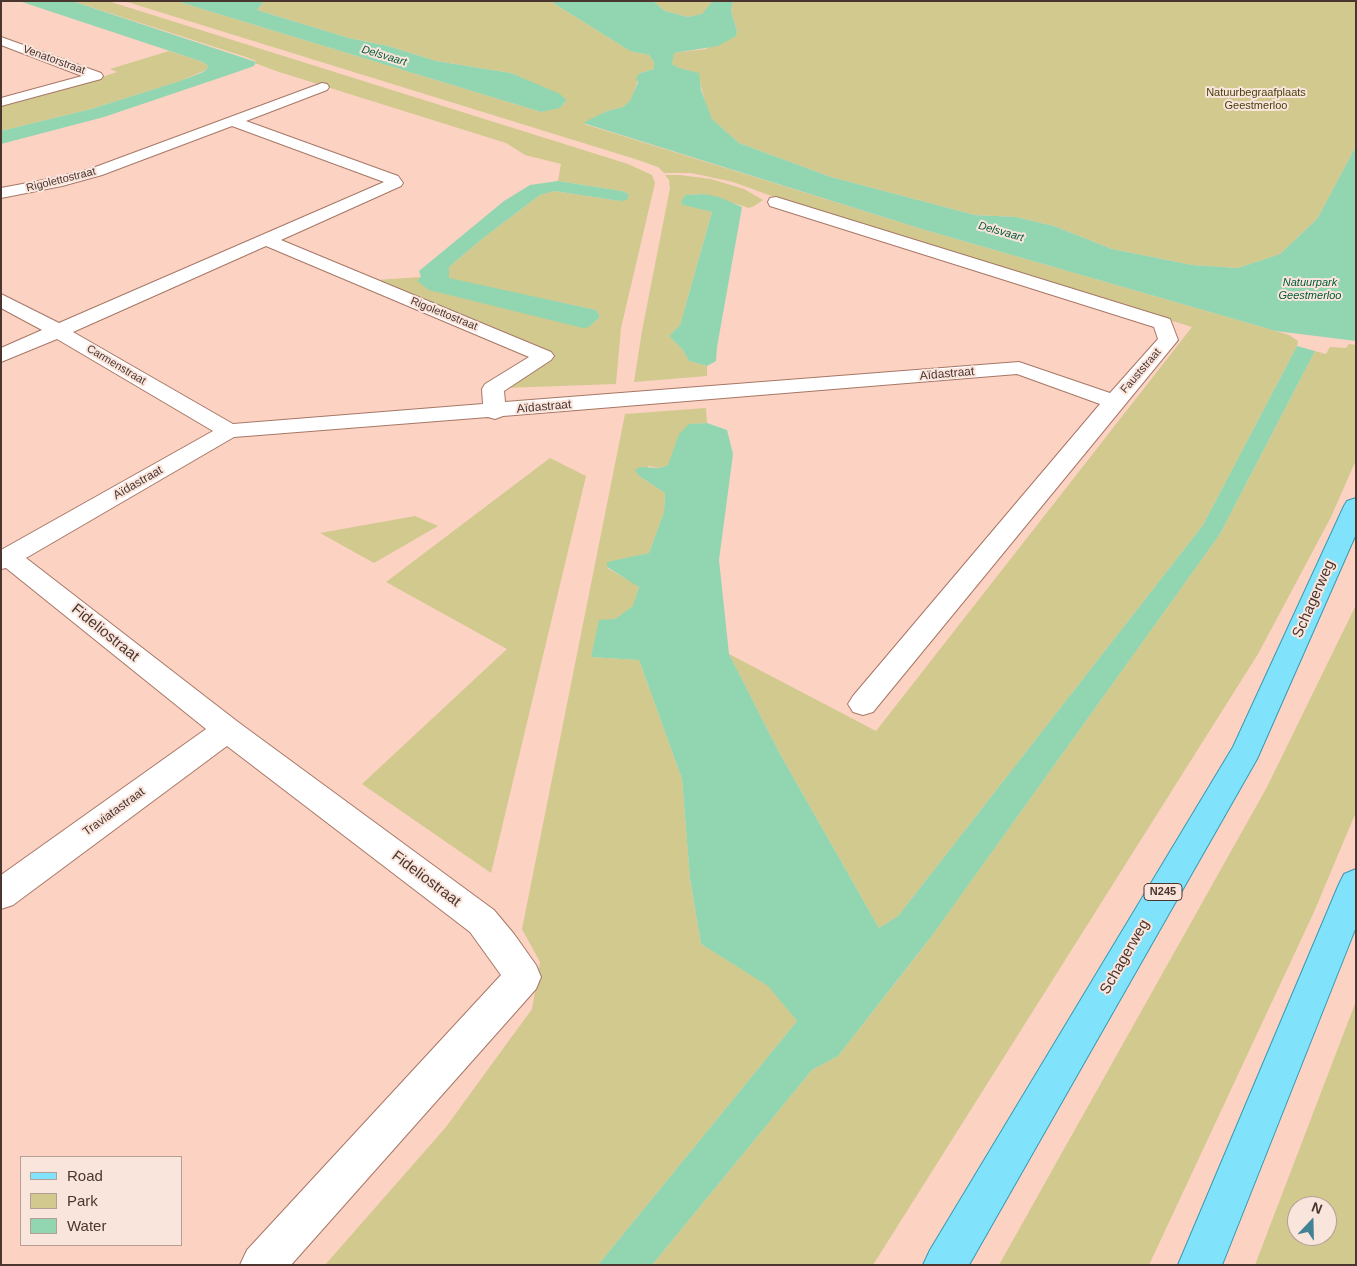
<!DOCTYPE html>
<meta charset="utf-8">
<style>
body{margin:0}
#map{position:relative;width:1357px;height:1266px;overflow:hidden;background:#fcd2c3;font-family:Arial,sans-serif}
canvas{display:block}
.frame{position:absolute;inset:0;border:2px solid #4b362f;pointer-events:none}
.legend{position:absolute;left:20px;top:1156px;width:162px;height:90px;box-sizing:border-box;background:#fae5dd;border:1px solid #b49f97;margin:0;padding:6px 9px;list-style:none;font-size:15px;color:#4b362f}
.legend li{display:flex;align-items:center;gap:10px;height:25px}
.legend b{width:25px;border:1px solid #b49f97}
.north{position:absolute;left:1287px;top:1196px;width:50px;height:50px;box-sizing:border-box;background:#fae5dd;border:1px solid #b49f97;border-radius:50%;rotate:21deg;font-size:14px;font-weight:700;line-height:20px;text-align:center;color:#4b362f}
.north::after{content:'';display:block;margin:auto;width:18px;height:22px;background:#428295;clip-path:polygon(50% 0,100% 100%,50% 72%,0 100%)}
</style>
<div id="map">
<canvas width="1357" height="1266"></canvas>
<div class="frame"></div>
<ul class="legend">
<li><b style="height:6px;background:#81e2fb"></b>Road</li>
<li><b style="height:14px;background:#d2c98f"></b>Park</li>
<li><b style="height:14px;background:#91d6b1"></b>Water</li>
</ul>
<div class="north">N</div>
</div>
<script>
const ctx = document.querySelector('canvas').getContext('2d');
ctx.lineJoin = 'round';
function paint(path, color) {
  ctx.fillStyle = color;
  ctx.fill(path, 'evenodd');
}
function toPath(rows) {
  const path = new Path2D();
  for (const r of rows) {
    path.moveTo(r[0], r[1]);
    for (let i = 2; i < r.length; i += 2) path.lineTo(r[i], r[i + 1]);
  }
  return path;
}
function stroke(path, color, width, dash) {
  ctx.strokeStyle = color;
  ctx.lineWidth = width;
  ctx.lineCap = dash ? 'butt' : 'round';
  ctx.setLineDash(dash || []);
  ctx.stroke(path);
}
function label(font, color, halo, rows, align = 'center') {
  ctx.font = font + ' Arial,sans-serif';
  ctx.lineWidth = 4;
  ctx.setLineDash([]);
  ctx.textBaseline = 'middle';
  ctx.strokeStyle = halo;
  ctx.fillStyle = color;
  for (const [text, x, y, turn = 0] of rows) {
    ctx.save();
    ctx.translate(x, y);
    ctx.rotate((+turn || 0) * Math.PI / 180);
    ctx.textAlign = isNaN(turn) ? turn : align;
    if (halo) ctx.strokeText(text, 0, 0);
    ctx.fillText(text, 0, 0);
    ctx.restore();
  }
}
paint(toPath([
 [72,1,108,1,628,164,652,175,655,183,621,328,616,384,504,388,553,355,376,280,421,277,589,327,600,317,596,310,449,279,449,267,482,239,540,195,554,191,620,201,629,194,622,191,558,181,561,164,525,155,506,143,276,71,255,63,256,61,246,57],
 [124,1,176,1,541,112,560,107,565,103,565,98,511,73,436,61,388,46,349,38,257,10,264,1,550,1,630,51,649,55,654,62,654,69,640,73,631,101,623,107,607,111,584,124,925,230,1276,331,1289,335,1298,341,1297,346,1203,525,898,916,879,928,780,754,729,654,876,731,1192,327,788,202,733,182,691,173,664,173,658,167,635,159],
 [653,1,713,1,703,14,688,17,665,11],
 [733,1,1356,1,1356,146,1317,219,1280,254,1238,268,1192,265,1112,249,1054,226,1016,217,975,215,831,177,739,143,712,119,707,108,700,83,672,64,673,53,706,49,737,31,731,11],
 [169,51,203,62,208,66,206,70,180,81,91,109,1,131,1,104,96,79,117,72,110,69],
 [665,175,680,175,711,179,744,189,763,200,754,206,749,208,704,194,685,195,681,204,712,212,680,325,669,336,683,350,689,361,707,366,707,376,634,382,642,331,670,188,669,180],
 [1349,344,1356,345,1356,460,1331,517,1258,654,873,1265,652,1265,812,1070,838,1056,925,945,1220,534,1315,351,1326,354,1330,347,1346,348],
 [706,408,707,423,689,424,668,465,660,468,649,466,639,476,665,493,664,512,649,553,607,563,607,568,639,586,634,606,615,619,591,657,639,660,682,779,690,879,701,944,769,986,797,1021,598,1265,325,1265,446,1127,532,1009,540,962,522,929,625,414],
 [550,458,586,476,491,873,362,784,507,649,386,582],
 [415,516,438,526,374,563,320,533],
 [1356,605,1356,812,1314,912,1149,1265,999,1265,1267,787],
 [1356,1001,1355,1265,1255,1265],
 [1297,1206,1327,1206,1327,1236,1297,1236]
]), '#d2c98f');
paint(toPath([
 [19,1,72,1,256,62,254,66,243,70,104,117,1,144,1,131,91,109,180,81,201,73,206,70,208,66,203,62],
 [176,1,264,1,257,10,349,38,388,46,436,61,511,73,558,93,565,98,566,101,560,108,541,112],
 [550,1,653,1,665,11,688,17,702,14,713,1,733,1,731,11,737,31,736,36,718,46,674,53,672,64,679,68,699,73,701,90,712,119,739,143,831,177,975,215,1016,217,1054,226,1112,249,1192,265,1238,268,1280,254,1317,219,1356,146,1356,341,1276,331,925,230,583,123,607,111,623,107,630,101,638,82,636,78,640,73,654,69,654,62,649,55,630,51],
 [558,181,622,191,629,194,627,200,620,201,554,191,540,195,482,239,449,267,449,278,596,310,600,317,589,327,583,328,429,290,417,281,421,277,419,271,504,201,530,185],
 [704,194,719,197,742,207,717,347,716,361,707,366,689,361,683,350,669,336,680,325,712,212,683,205,681,204,682,200,685,195],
 [1297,346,1315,351,1220,534,931,937,838,1056,812,1070,652,1265,598,1265,797,1021,768,986,701,944,690,879,682,779,639,660,591,657,599,620,615,619,633,606,639,587,607,567,607,562,649,553,664,512,665,493,639,476,635,470,640,467,660,468,668,465,679,434,689,424,707,423,727,430,733,454,719,560,729,654,780,754,879,928,898,916,1203,525]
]), '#91d6b1');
const minor = toPath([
 [1,37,101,73,103,76,101,79,1,106,1,98,82,76,1,45,1,37],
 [322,83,327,84,329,87,327,90,246,121,398,176,403,183,401,186,281,240,551,352,554,356,551,360,504,391,505,402,1019,362,1110,393,1158,339,1154,327,770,206,768,202,770,198,776,197,1170,319,1178,340,873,712,863,715,853,712,848,704,853,696,1100,404,1017,374,503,416,495,419,488,417,234,437,26,558,238,722,494,910,514,934,536,965,541,977,536,989,291,1265,240,1265,247,1250,501,975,470,932,227,746,13,905,1,909,1,875,206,729,6,568,1,569,1,550,213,431,57,339,1,362,1,348,42,330,1,308,1,294,59,323,384,182,232,126,102,175,62,186,1,198,1,188,54,178,90,169,322,83],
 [266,246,529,357,485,384,482,389,483,404,233,424,73,332,266,246]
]);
const major = toPath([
 [1356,498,1356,534,1257,759,969,1265,923,1265,930,1250,1233,747,1344,506,1347,501,1356,498],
 [1356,869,1356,927,1222,1265,1178,1265,1339,884,1344,874,1356,869]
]);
stroke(minor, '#a77766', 2);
stroke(major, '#3899b2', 2);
paint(minor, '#fff');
paint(major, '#81e2fb');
label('italic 11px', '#005a39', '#fae5dd', [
 ["Delsvaart",384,56,17],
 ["Delsvaart",1001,232,16],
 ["Natuurpark",1310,283],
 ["Geestmerloo",1310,296]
]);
label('11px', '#4b362f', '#fae5dd', [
 ["Venatorstraat",54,60,20],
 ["Rigolettostraat",61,180,-14],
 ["Rigolettostraat",444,314,22],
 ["Carmenstraat",116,365,31],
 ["Fauststraat",1141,371,-49]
]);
label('11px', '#473f09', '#fae5dd', [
 ["Natuurbegraafplaats",1256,93],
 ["Geestmerloo",1256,106]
]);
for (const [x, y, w] of [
 [1163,892,38]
]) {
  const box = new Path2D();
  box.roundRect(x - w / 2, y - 8.5, w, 17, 4);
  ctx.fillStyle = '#fae5dd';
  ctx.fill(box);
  stroke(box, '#4b362f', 1);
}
label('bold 11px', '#4b362f', null, [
 ["N245",1163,892]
]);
label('12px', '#4b362f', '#fae5dd', [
 ["Aïdastraat",947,374,-5],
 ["Aïdastraat",544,407,-5],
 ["Aïdastraat",138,483,-30],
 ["Traviatastraat",114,812,-36]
]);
label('15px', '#4b362f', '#fae5dd', [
 ["Schagerweg",1314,599,-66],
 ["Fideliostraat",105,633,39],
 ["Fideliostraat",426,879,37],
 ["Schagerweg",1125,957,-60]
]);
</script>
